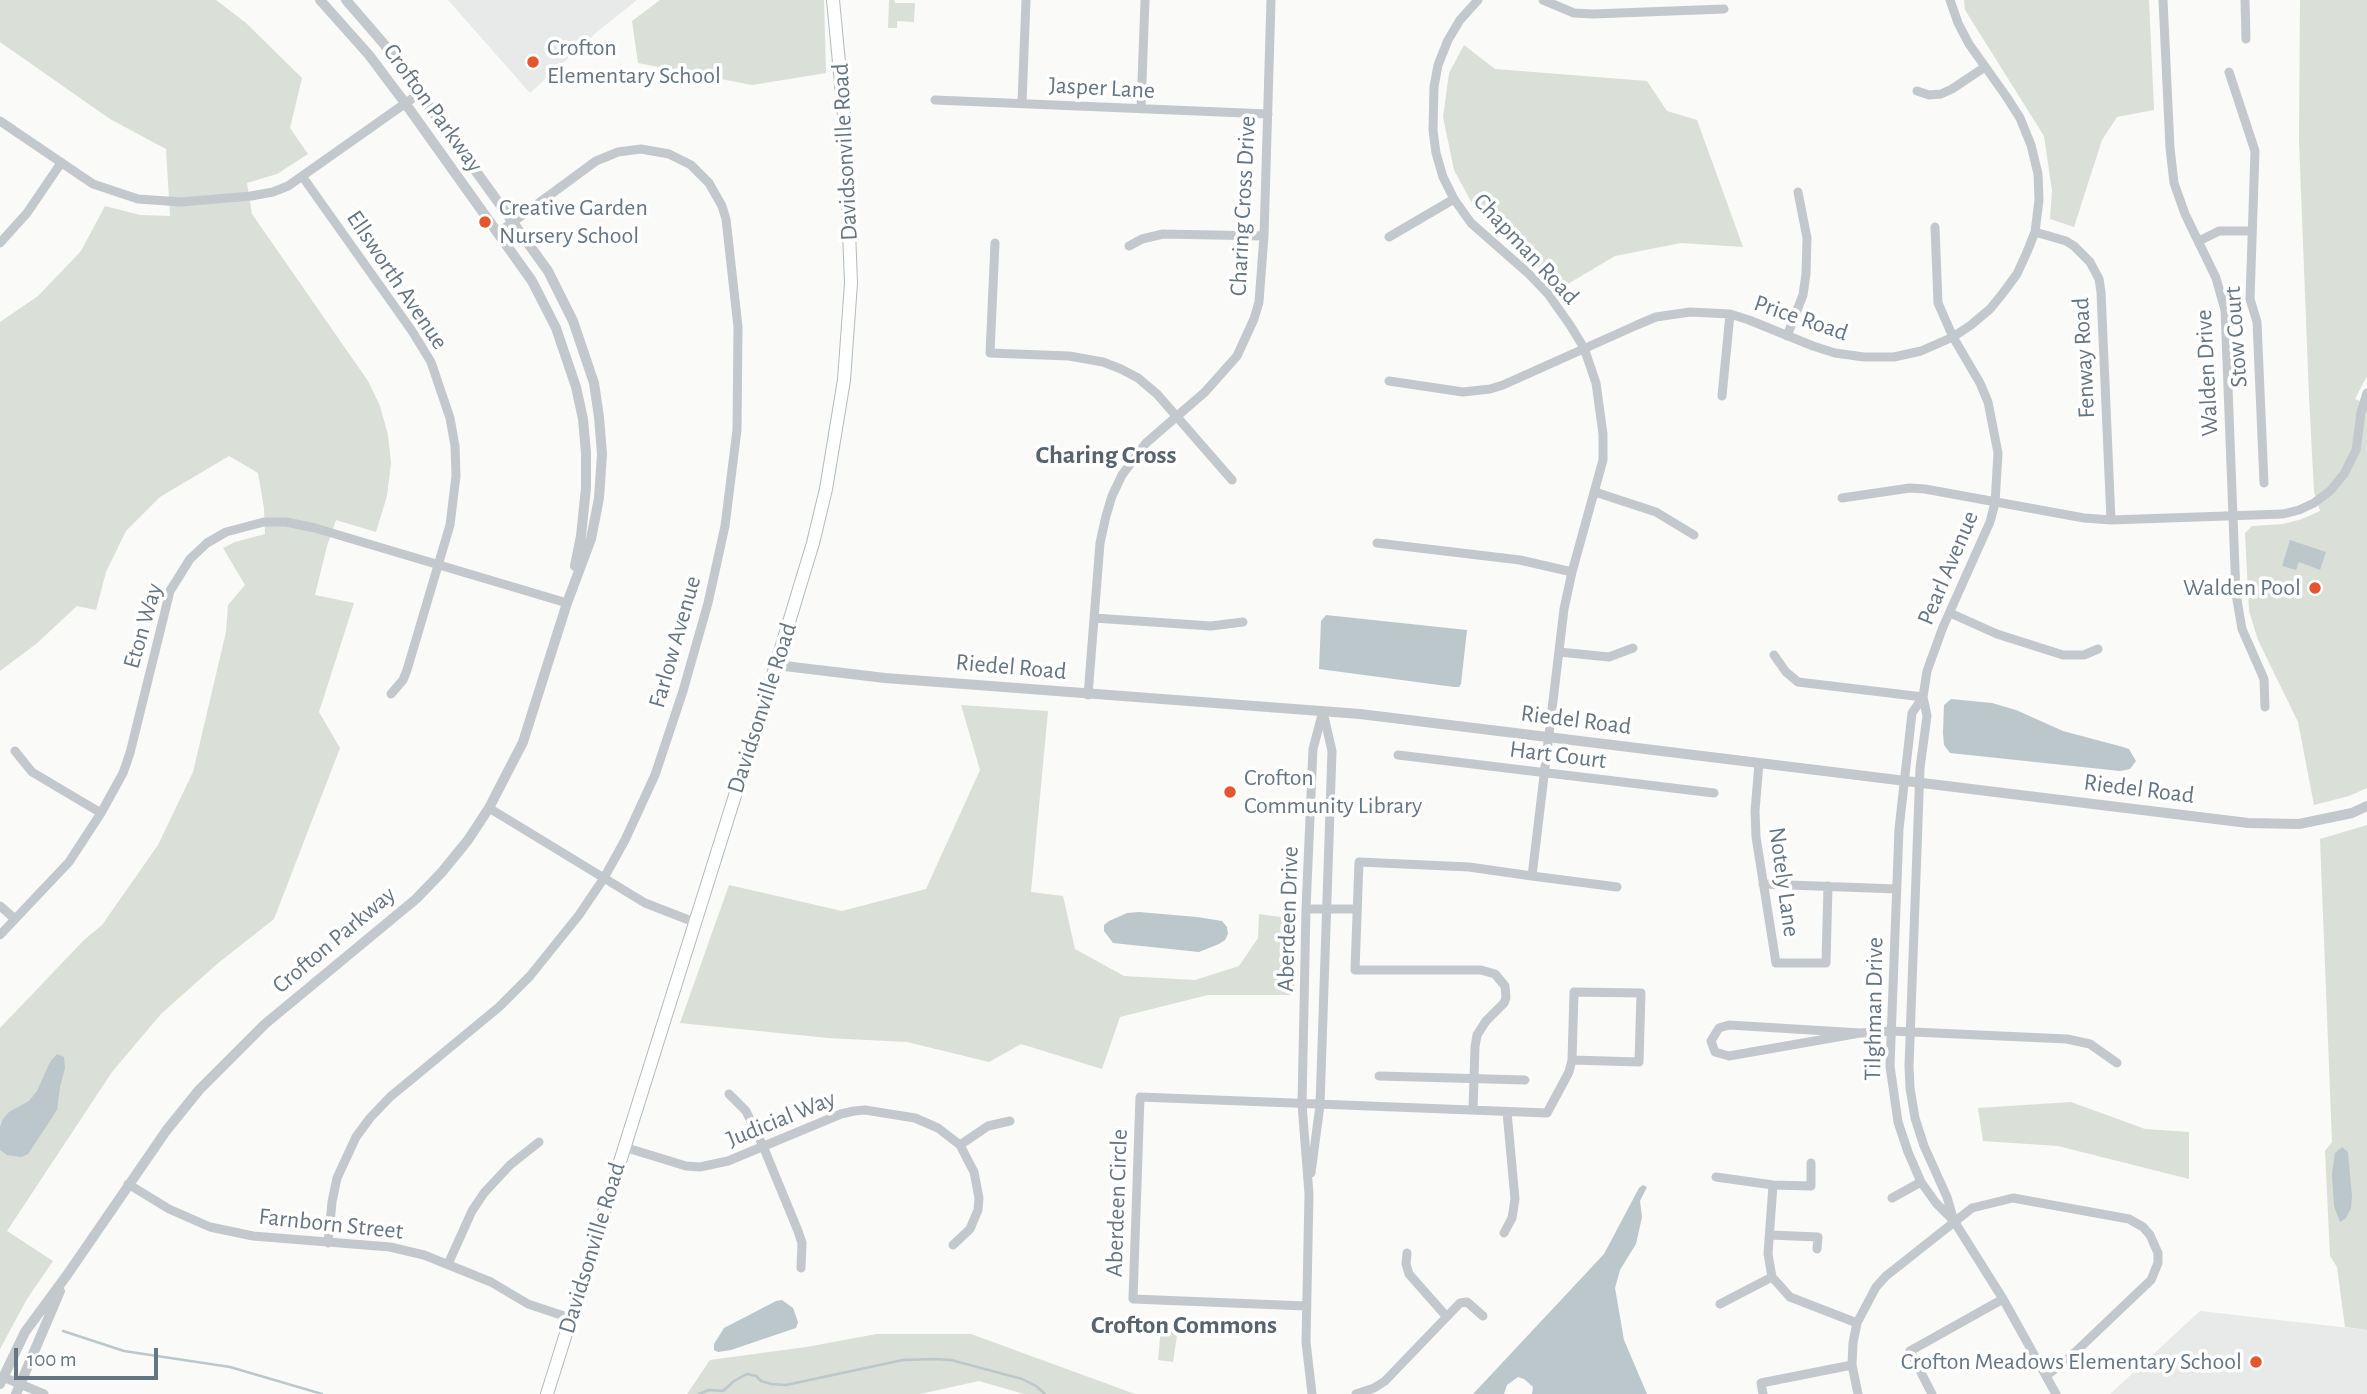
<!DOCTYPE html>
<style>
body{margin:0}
#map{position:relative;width:2367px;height:1394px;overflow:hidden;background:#fafaf8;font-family:"Alegreya Sans",sans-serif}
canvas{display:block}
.scale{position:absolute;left:14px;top:1348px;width:144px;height:32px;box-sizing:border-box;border:4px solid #657683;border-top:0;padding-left:9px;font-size:21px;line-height:24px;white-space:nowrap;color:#657683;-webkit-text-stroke:5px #fff;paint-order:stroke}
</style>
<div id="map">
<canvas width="2367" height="1394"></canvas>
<div class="scale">100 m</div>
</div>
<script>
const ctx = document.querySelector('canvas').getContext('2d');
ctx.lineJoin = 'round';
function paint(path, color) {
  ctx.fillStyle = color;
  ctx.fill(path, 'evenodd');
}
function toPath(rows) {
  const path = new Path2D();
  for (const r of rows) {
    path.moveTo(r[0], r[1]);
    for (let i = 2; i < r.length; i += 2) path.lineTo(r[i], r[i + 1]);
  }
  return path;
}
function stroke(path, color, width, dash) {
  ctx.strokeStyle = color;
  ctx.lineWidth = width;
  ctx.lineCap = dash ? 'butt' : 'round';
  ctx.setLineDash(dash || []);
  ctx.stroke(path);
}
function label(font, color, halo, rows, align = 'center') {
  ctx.font = font + ' "Alegreya Sans",sans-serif';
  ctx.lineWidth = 7;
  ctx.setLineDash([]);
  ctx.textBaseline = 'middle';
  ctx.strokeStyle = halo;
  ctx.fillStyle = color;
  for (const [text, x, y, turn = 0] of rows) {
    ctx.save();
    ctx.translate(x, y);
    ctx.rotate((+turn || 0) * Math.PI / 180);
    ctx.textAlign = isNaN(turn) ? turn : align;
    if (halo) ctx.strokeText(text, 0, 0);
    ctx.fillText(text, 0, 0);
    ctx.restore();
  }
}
paint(toPath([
 [448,0,637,0,598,31,530,93],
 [2200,1311,2367,1330,2367,1394,2110,1394]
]), '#e8e9e9');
paint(toPath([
 [0,0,216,0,246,23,302,78,290,128,308,154,277,174,247,183,252,214,368,381,380,406,388,435,391,463,387,496,376,532,336,520,327,546,315,595,354,603,319,712,340,748,274,919,217,964,161,1014,112,1072,7,1231,53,1261,27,1299,0,1349,0,1028,84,940,102,925,158,845,193,772,226,632,228,605,245,585,223,548,235,542,265,534,264,508,258,473,229,456,160,497,126,531,106,572,96,610,77,606,36,644,0,671,0,322,38,296,81,251,105,206,140,215,170,216,166,149,110,119,0,42],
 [660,0,824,0,826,73,752,85,638,63,632,21],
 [889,0,894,0,895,3,915,3,914,22,897,21,897,28,888,28],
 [1964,0,2149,0,2154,110,2117,117,2102,140,2074,227,2050,219,2052,191,2044,136,1965,10],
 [2300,0,2367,0,2367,376,2355,399,2367,404,2367,788,2349,796,2314,805,2298,722,2258,640,2249,611,2245,533,2252,526,2283,524,2302,519,2320,511,2314,492,2309,396,2299,141],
 [1464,45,1495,69,1647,81,1667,111,1697,120,1743,247,1681,243,1615,256,1561,288,1475,209,1454,170,1443,117,1449,73],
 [961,705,1048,711,1031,892,1063,896,1075,949,1124,976,1195,980,1239,966,1258,938,1259,914,1295,919,1294,995,1208,995,1120,1017,1102,1069,1021,1044,989,1062,907,1042,828,1038,680,1023,729,885,842,911,926,889,980,770],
 [2367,825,2367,1330,2345,1327,2337,1267,2330,1256,2325,1151,2332,1142,2320,839],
 [2071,1102,2145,1129,2189,1132,2189,1179,2058,1146,1983,1141,1978,1108],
 [1161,1327,1178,1329,1173,1362,1158,1360],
 [877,1334,971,1334,1135,1394,1024,1394,979,1381,920,1394,687,1394,710,1360,806,1347]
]), '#dadfd7');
paint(toPath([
 [2290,540,2326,552,2320,570,2299,562,2296,570,2282,566],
 [1326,615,1467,630,1461,684,1459,687,1454,687,1319,669,1321,621],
 [1951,699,1992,703,2016,710,2063,731,2123,747,2129,749,2136,761,2130,769,2120,771,1950,753,1944,745,1943,733,1944,705],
 [1139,912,1197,917,1222,921,1227,927,1228,934,1225,940,1219,944,1199,952,1113,943,1104,931,1104,925,1109,921,1127,913],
 [57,1054,64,1057,65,1068,60,1087,57,1110,28,1154,21,1157,7,1155,0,1150,0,1127,3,1119,9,1112,29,1101,37,1091,50,1062],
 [2342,1147,2348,1152,2352,1197,2351,1208,2346,1218,2340,1222,2334,1206,2332,1174,2335,1153],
 [1643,1185,1647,1187,1640,1201,1642,1217,1636,1244,1620,1270,1615,1288,1624,1340,1647,1394,1532,1394,1533,1387,1524,1379,1518,1377,1507,1385,1504,1394,1473,1394,1604,1254,1639,1188],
 [782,1300,793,1308,798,1322,796,1328,731,1350,718,1352,714,1350,714,1344,724,1328,776,1301]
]), '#bbc7cb');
stroke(toPath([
 [63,1331,124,1351,230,1367,322,1394],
 [699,1394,709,1390,723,1391,734,1381,747,1374,756,1376,761,1381,771,1384,786,1385,903,1360,934,1359,951,1360,1022,1379,1036,1386,1045,1394]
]), '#bbc7cb', 2.5);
const secondary = toPath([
 [547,1394,776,665,813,543,826,489,844,380,851,283,845,125,833,0]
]);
stroke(secondary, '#b3babf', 14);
stroke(toPath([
 [1543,0,1574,13,1593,14,1724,9],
 [2163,0,2170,148,2174,183,2185,214,2216,278,2225,310,2236,594,2242,629,2264,679,2265,707],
 [2245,0,2246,39],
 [2229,72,2255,151,2250,299,2257,322,2264,483],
 [1917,91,1929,95,1941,94,1952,89,1985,67],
 [935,100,1268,114],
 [1022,103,1026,0],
 [1141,109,1145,0],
 [0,121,93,184,138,199,181,202,251,196,273,192,288,186,420,93],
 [302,176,412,331,431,362,450,418,455,446,456,476,450,525,407,670,403,680,391,694],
 [1935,227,1938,303,1953,337,1980,383,1988,402,1998,453,1995,503,1990,522,1943,627,1927,671,1923,697,1927,716,1920,768,1909,1066,1910,1088,1915,1118,1924,1146,1947,1197,1954,1221],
 [2035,232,2066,241,2074,246,2090,262,2099,279,2101,292,2111,520],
 [1389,237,1454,199],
 [2199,241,2219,231,2252,231],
 [0,243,27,213,61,163],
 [995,243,990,353,1069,356,1103,362,1121,369,1138,378,1157,394,1232,480],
 [1129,246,1142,239,1163,234,1264,236],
 [1787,336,1803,295,1806,274,1807,238,1798,192],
 [1389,381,1463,392,1490,389,1503,385,1637,325,1656,317,1690,312,1730,314,1749,320,1813,346,1835,353,1864,357,1894,357,1921,351,1953,337,1971,325,1990,309,2003,293,2017,274,2027,252,2035,232,2039,200,2038,174,2031,145,2020,118,2006,96,1969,44,1958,23,1950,0],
 [1722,396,1730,314],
 [1595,492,1656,512,1694,535],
 [1842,498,1910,488,1925,489,2084,518,2111,520,2283,514,2299,510,2314,503,2330,491,2344,474,2356,450,2361,412,2367,393],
 [1377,543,1520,560,1572,572],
 [1950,613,1997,634,2063,655,2084,655,2098,649],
 [1094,618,1211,626,1243,622],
 [1559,652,1609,657,1633,648],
 [1774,655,1786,672,1798,682,1923,697],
 [1088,695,1100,543,1106,516,1112,496,1122,475,1146,443,1205,392,1237,356,1254,319,1259,302,1264,236,1271,0],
 [1923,697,1912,713,1899,829,1890,1066,1898,1122,1908,1152,1921,1182,1936,1203,1954,1221,2003,1299,2056,1394],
 [15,751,32,772,101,813],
 [1398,755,1714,793],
 [1759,763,1755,811,1756,837,1776,963,1826,963,1828,886],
 [489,808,645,903,694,922],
 [1532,876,1617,887],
 [1763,884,1896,889],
 [0,906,15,919],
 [1306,909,1357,909],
 [0,935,69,862,101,813,123,773,130,753,170,591,190,559,207,543,226,532,264,522,286,522,315,528,567,603],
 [1860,1033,1729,1056,1715,1052,1711,1041,1719,1028,1729,1025,1860,1033,1891,1031,2067,1039,2090,1044,2117,1063],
 [1379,1076,1525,1080],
 [729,1094,746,1111,763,1146,798,1231,802,1243,801,1268],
 [1473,1110,1475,1047,1477,1035,1486,1021,1504,1003,1506,998,1505,986,1495,974,1481,970,1355,970,1359,862,1469,867,1532,876,1564,609,1572,572,1603,460,1603,434,1596,383,1584,348,1570,325,1548,294,1528,273,1471,223,1454,199,1443,177,1436,153,1433,130,1434,87,1438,65,1448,40,1460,20,1478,0],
 [960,1145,988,1126,1010,1121],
 [624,1147,686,1166,700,1167,728,1161,841,1114,854,1111,865,1110,915,1118,938,1128,960,1145,974,1172,979,1198,978,1210,970,1229,953,1245],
 [1311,1173,1320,1105,1332,751,1323,712],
 [1716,1177,1773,1185,1811,1186,1811,1163],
 [128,1184,169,1209,210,1227,253,1236,390,1247,424,1255,491,1282,528,1304,570,1318],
 [1773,1185,1768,1254,1772,1277,1790,1297,1857,1323],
 [1892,1198,1921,1182],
 [1504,1233,1512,1218,1515,1199,1507,1112],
 [1770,1235,1818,1237,1817,1249],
 [328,1243,332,1202,337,1178,356,1137,370,1118,390,1097,499,1007,530,976,579,915,604,878,625,840,655,775,683,691,708,603,725,526,737,430,738,327,726,219,722,206,709,183,691,165,669,154,641,149,618,152,596,161,498,233],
 [1407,1253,1406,1264,1409,1274,1446,1316],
 [448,1264,472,1211,484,1193,510,1165,539,1142],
 [1720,1304,1772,1277],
 [1306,1306,1133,1299,1140,1097,1547,1113,1569,1072,1572,1060,1574,992,1641,993,1639,1062,1572,1060],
 [3,1377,44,1394],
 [1312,1394,1306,1342,1309,1194,1302,1104,1306,909,1313,749,1323,711],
 [1356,1394,1374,1388,1385,1381,1460,1303,1467,1302,1483,1316],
 [1763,1394,1761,1383,1852,1365],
 [1858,1394,1852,1365,1853,1343,1857,1323,1876,1287,1886,1276,1972,1208,2013,1198,2129,1219,2143,1227,2150,1235,2158,1253,2158,1263,2151,1280,2068,1359,2046,1376],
 [1932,1394,1910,1351,2003,1299]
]), '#c3c8cc', 9);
stroke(toPath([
 [320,0,369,55,405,103,532,281,556,328,576,387,583,419,586,453,586,488,581,536,575,566],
 [776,665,885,678,1360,714,2248,823,2299,824,2352,813,2367,806],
 [0,1384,25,1332,67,1275,166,1131,199,1090,265,1024,416,899,442,872,468,840,489,808,523,742,567,603,591,539,599,498,602,454,599,417,594,383,573,321,548,271,384,44,346,0],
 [16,1394,60,1291]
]), '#c3c8cc', 10);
stroke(secondary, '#fff', 12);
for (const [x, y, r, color] of [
 [533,62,7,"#e4572e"],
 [485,222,7,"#e4572e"],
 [2315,588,7,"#e4572e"],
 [1230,792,7,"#e4572e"],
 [2256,1362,7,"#e4572e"]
]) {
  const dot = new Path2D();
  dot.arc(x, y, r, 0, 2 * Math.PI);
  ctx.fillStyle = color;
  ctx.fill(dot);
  stroke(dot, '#fff', 2.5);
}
label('24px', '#657683', '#fff', [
 ["Crofton",547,48],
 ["Elementary School",547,76],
 ["Creative Garden",499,208],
 ["Nursery School",499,236],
 ["Walden Pool",2301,588,"right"],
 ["Crofton",1244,778],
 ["Community Library",1244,806],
 ["Crofton Meadows Elementary School",2242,1362,"right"]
], 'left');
label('24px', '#657683', '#fff', [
 ["Jasper Lane",1102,88,3],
 ["Crofton Parkway",433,108,54],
 ["Davidsonville Road",845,152,-93],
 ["Charing Cross Drive",1243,206,-87],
 ["Chapman Road",1526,249,47],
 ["Ellsworth Avenue",397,280,56],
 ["Price Road",1801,318,19],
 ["Stow Court",2236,337,-94],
 ["Fenway Road",2084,358,-93],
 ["Walden Drive",2207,373,-93],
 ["Pearl Avenue",1948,568,-67],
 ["Eton Way",143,626,-74],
 ["Farlow Avenue",675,642,-74],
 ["Riedel Road",1011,667,5],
 ["Davidsonville Road",762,708,-72],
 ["Riedel Road",1576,720,7],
 ["Hart Court",1558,755,7],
 ["Riedel Road",2139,789,7],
 ["Notely Lane",1784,882,82],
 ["Aberdeen Drive",1288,919,-88],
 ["Crofton Parkway",334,940,-40],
 ["Tilghman Drive",1874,1009,-89],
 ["Judicial Way",781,1119,-22],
 ["Aberdeen Circle",1117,1203,-88],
 ["Farnborn Street",331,1224,6],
 ["Davidsonville Road",592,1248,-73]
]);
label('bold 26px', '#57646e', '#fff', [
 ["Charing Cross",1106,455],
 ["Crofton Commons",1184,1325]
]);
</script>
